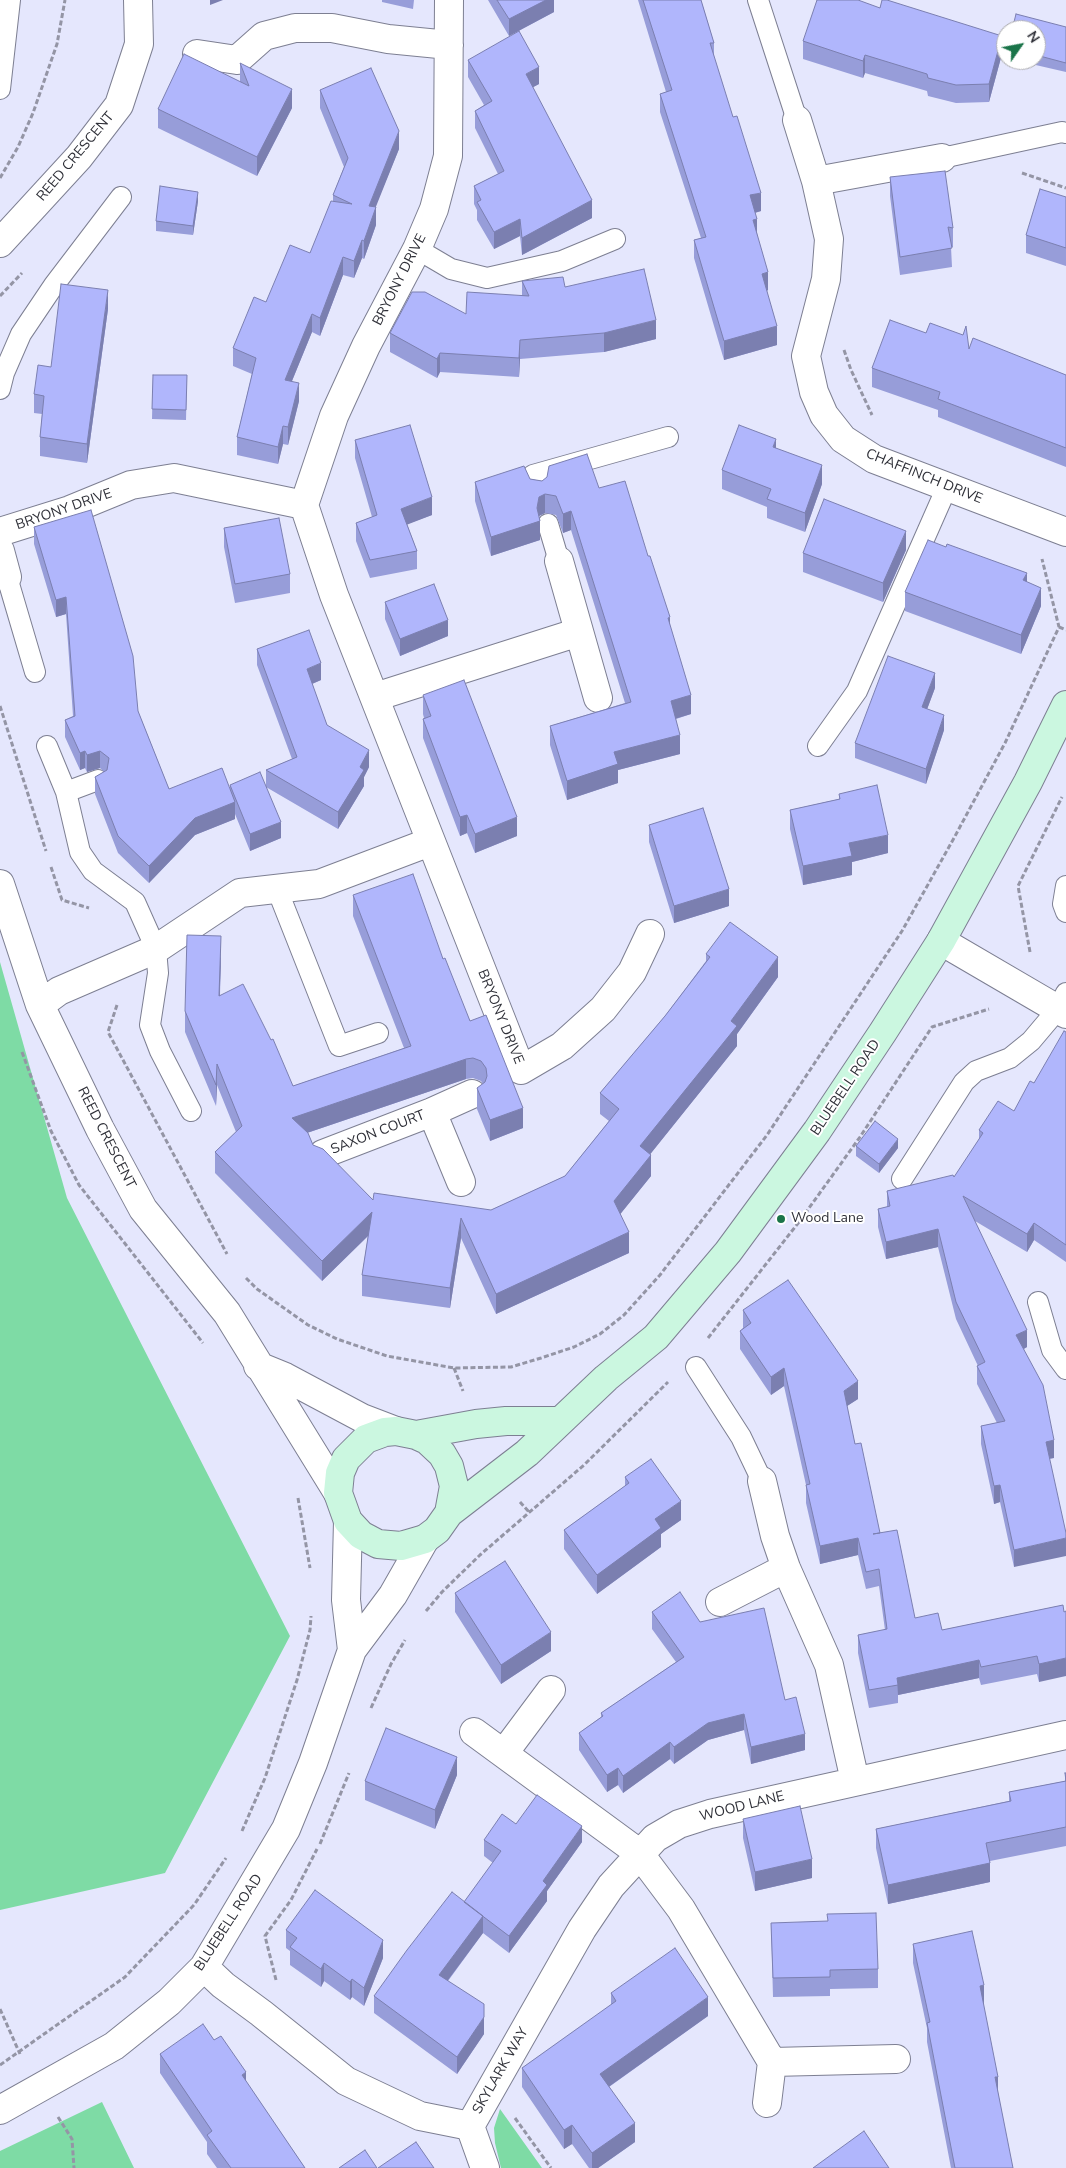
<!DOCTYPE html>
<style>
body{margin:0}
#map{position:relative;width:1066px;height:2168px;overflow:hidden;background:#e5e7fd;font-family:"Nunito Sans",sans-serif}
canvas{display:block}
.north{position:absolute;left:996px;top:20px;width:50px;height:50px;box-sizing:border-box;background:#fff;border:1px solid #acacaf;border-radius:50%;rotate:57deg;font-size:14px;font-weight:700;line-height:20px;text-align:center;color:#2f3038}
.north::after{content:'';display:block;margin:auto;width:18px;height:22px;background:#1a7449;clip-path:polygon(50% 0,100% 100%,50% 72%,0 100%)}
</style>
<div id="map">
<canvas width="1066" height="2168"></canvas>
<div class="north">N</div>
</div>
<script>
const ctx = document.querySelector('canvas').getContext('2d');
ctx.lineJoin = 'round';
function paint(path, color) {
  ctx.fillStyle = color;
  ctx.fill(path, 'evenodd');
}
function toPath(rows) {
  const path = new Path2D();
  for (const r of rows) {
    path.moveTo(r[0], r[1]);
    for (let i = 2; i < r.length; i += 2) path.lineTo(r[i], r[i + 1]);
  }
  return path;
}
function stroke(path, color, width, dash) {
  ctx.strokeStyle = color;
  ctx.lineWidth = width;
  ctx.lineCap = dash ? 'butt' : 'round';
  ctx.setLineDash(dash || []);
  ctx.stroke(path);
}
function label(font, color, halo, rows, align = 'center') {
  ctx.font = font + ' "Nunito Sans",sans-serif';
  ctx.lineWidth = 4;
  ctx.setLineDash([]);
  ctx.textBaseline = 'middle';
  ctx.strokeStyle = halo;
  ctx.fillStyle = color;
  for (const [text, x, y, turn = 0] of rows) {
    ctx.save();
    ctx.translate(x, y);
    ctx.rotate((+turn || 0) * Math.PI / 180);
    ctx.textAlign = isNaN(turn) ? turn : align;
    if (halo) ctx.strokeText(text, 0, 0);
    ctx.fillText(text, 0, 0);
    ctx.restore();
  }
}
paint(toPath([
 [0,962,67,1198,290,1636,165,1873,0,1910],
 [102,2102,134,2168,0,2168,0,2151],
 [500,2109,542,2168,501,2168,495,2143,494,2128]
]), '#7edba5');
const lane = toPath([
 [758,0,797,120],
 [0,89,10,0],
 [942,158,1062,132,1066,133],
 [417,249,451,269,487,278,562,261,615,239],
 [0,389,4,373,21,334,54,285,121,197],
 [538,489,533,475,668,437],
 [548,524,559,561],
 [7,577,35,672],
 [47,746,66,792,80,852,93,871,135,902,156,949,158,973,150,1025,160,1051,191,1111],
 [818,746,857,691,947,487],
 [66,792,98,780],
 [1066,886,1063,904,1066,912],
 [277,889,339,1046,378,1033],
 [902,1179,964,1082,976,1071,1010,1058,1031,1041,1058,1009,1066,993],
 [1038,1302,1052,1350,1066,1369],
 [696,1367,741,1437,762,1481]
]);
const street = toPath([
 [449,0,448,156,434,209,417,249,366,346,334,416,304,505,334,595,521,1070,562,1046,603,1009,632,972,650,934],
 [197,54,237,60,264,36,295,28,332,28,388,39,449,45],
 [797,120,816,181,829,239,826,279,806,356,814,392,824,415,843,439,874,459,1066,532],
 [816,181,942,158],
 [0,243,79,157,119,105,139,44,138,0],
 [0,532,70,510,131,485,174,478,304,505],
 [0,551,7,577],
 [559,561,598,698],
 [375,697,579,632],
 [0,884,40,1005,100,1129,143,1209,227,1313,338,1493],
 [941,941,1066,1014],
 [40,1005,59,991,156,949,240,893,319,884,430,842],
 [432,1112,461,1182],
 [323,1154,432,1112,472,1094],
 [258,1366,285,1377,362,1418,396,1431],
 [762,1481,775,1536,786,1568,829,1665,855,1781],
 [348,1521,346,1600,352,1650],
 [720,1602,786,1568],
 [474,1732,639,1853,681,1909,772,2062,767,2103],
 [504,1753,551,1690],
 [204,1967,223,1985,261,2013,346,2081,420,2116,470,2126,582,1929,611,1886,655,1838,679,1824,710,1814,1066,1735],
 [772,2062,896,2059],
 [0,2110,114,2046,169,2002,204,1967,286,1829,313,1763,352,1650,393,1595,425,1539],
 [470,2126,485,2168]
]);
const secondary = toPath([
 [416,1435,476,1424,506,1421,559,1421],
 [449,1513,454,1486,449,1466,442,1454,427,1440,416,1435,396,1431,385,1432,366,1439,346,1459,340,1473,338,1493,348,1521,361,1535,378,1544,401,1546,425,1539,437,1530,449,1513,527,1453,606,1378,656,1337,728,1252,817,1131,883,1032,941,941,1028,782,1066,705]
]);
stroke(lane, '#7d7f92', 22);
stroke(street, '#7d7f92', 30);
stroke(secondary, '#7d7f92', 30);
stroke(toPath([
 [1022,173,1066,188],
 [0,178,18,147,33,113,57,44,65,0],
 [0,296,22,273],
 [844,350,851,370,872,415],
 [1059,627,1066,630],
 [0,706,46,851],
 [51,867,62,900,89,908],
 [1030,952,1018,886,1062,797],
 [117,1005,108,1032,227,1254],
 [22,1052,51,1131,79,1185,203,1343],
 [246,1278,257,1289,308,1325,337,1339,387,1356,454,1368,511,1367,541,1358,574,1347,600,1334,624,1315,660,1275,767,1135,902,931,954,838,1005,743,1059,627,1042,559],
 [708,1338,799,1222,860,1137,932,1027,989,1009],
 [454,1368,463,1391],
 [298,1498,310,1568],
 [520,1502,529,1512],
 [426,1611,442,1592,480,1555,584,1465,668,1382],
 [371,1708,391,1664,405,1640],
 [242,1831,265,1778,297,1680,310,1630,311,1616],
 [320,1844,349,1773],
 [276,1980,265,1936,291,1900,317,1849],
 [0,2009,20,2054],
 [0,2065,125,1977,194,1905,226,1858],
 [58,2117,72,2139,74,2168],
 [515,2118,551,2168]
]), '#9495a5', 3, [5, 2.5]);
stroke(lane, '#fff', 20);
stroke(street, '#fff', 28);
stroke(secondary, '#cbf7e0', 28);
paint(toPath([
 [382,0,414,0,413,9,382,2],
 [488,0,554,0,554,12,509,36],
 [638,0,701,0,714,43,714,58,761,211,755,213,757,233,768,290,767,291,777,345,724,360,694,258,694,240,701,238,660,112,660,94,666,92],
 [1066,27,1066,72,1014,60,1036,60,1036,30],
 [803,41,1002,54,989,102,956,103,928,96,927,91,865,73,863,78,803,59],
 [468,60,539,84,533,87,592,218,522,255,520,236,494,249,477,220,477,210,474,204,474,186,498,174,475,128,475,111,484,105,468,77],
 [240,63,292,108,257,176,158,128,158,109,240,82],
 [320,90,399,149,375,207,376,225,364,259,362,258,354,278,343,275,320,336,312,332,292,381,299,401,288,445,283,444,278,464,237,455,237,437,252,374,233,366,233,348,266,302,310,253,333,202,333,195,344,167,320,108],
 [890,177,953,228,953,247,951,247,952,267,900,275,890,196],
 [1066,197,1066,266,1026,253,1026,235],
 [198,201,193,235,156,231,156,221],
 [522,281,565,287,656,339,604,352,520,359,519,377,440,372,437,378,390,352,390,333,466,314,522,295],
 [108,309,87,463,40,456,40,437,42,414,34,413,34,394,51,367],
 [969,349,1066,375,1066,467,938,417,938,410,872,387,872,368],
 [153,375,187,375,186,420,152,419],
 [355,440,432,515,407,524,417,551,417,569,370,578,356,541,356,523,372,517,355,458],
 [776,448,822,484,805,532,767,518,767,507,722,489,722,470],
 [530,479,542,481,599,488,648,556,670,627,691,714,676,719,680,754,618,770,618,783,567,800,550,745,550,726,625,703,571,530,563,533,556,515,545,513,539,516,540,540,491,556,475,501,475,482],
 [34,527,138,711,169,789,230,789,230,785,266,786,266,770,292,759,257,665,257,649,321,680,312,684,327,725,369,767,364,777,364,786,338,829,266,787,281,838,250,851,235,814,235,819,195,835,149,883,118,853,95,794,95,777,104,772,100,768,87,772,85,768,80,770,65,737,65,720,73,716,66,614,56,617,34,544],
 [224,528,290,574,290,593,235,603,224,547],
 [906,550,883,602,803,572,803,553],
 [1027,582,1041,606,1021,654,905,611,905,592],
 [385,602,448,636,400,656,385,619],
 [935,688,927,709,944,730,926,784,855,758,855,743],
 [423,695,517,836,475,853,467,833,460,836,423,738,423,719,424,718,423,714],
 [839,794,888,853,852,862,852,875,803,885,790,829,790,810,839,799],
 [649,825,729,906,674,923,649,842],
 [353,895,443,959,470,1021,523,1128,490,1141,477,1109,477,1088,483,1084,481,1081,473,1078,466,1079,307,1133,313,1145,373,1200,491,1210,565,1176,609,1121,600,1114,600,1093,665,1016,706,961,706,954,778,977,737,1034,737,1046,650,1154,651,1176,620,1214,629,1253,496,1314,461,1238,450,1308,362,1296,362,1275,368,1236,322,1281,215,1173,215,1152,236,1132,217,1085,216,1106,185,1032,185,1011,221,957,220,995,293,1086,404,1048,353,916],
 [1066,1032,1066,1262,1034,1240,1027,1252,975,1221,1027,1347,1024,1349,1054,1458,1049,1459,1014,1567,1000,1502,994,1504,981,1444,981,1426,997,1423,977,1384,977,1366,978,1366,956,1319,938,1247,886,1259,878,1227,878,1209,887,1207,887,1191,954,1177,979,1140,979,1130,1014,1111,1034,1083],
 [856,1146,898,1148,879,1173,856,1156],
 [743,1310,858,1399,847,1406,855,1444,880,1533,915,1618,942,1630,1063,1605,1039,1682,1037,1674,981,1685,979,1678,898,1695,898,1703,869,1708,858,1653,858,1635,885,1630,879,1586,866,1589,858,1555,820,1564,806,1503,806,1485,784,1386,771,1395,740,1349,740,1331,743,1328],
 [625,1477,681,1520,661,1534,661,1547,597,1594,564,1549,564,1530,625,1486],
 [455,1593,551,1651,501,1684,455,1612],
 [652,1612,700,1622,785,1700,805,1750,751,1764,744,1730,708,1740,674,1764,670,1759,623,1793,618,1785,607,1792,579,1750,579,1733,601,1717,601,1713,676,1662,652,1629],
 [1065,1773,1066,1773,1066,1846,990,1861,990,1882,888,1904,876,1848,876,1829,1009,1801,1009,1792,1065,1781],
 [457,1775,435,1829,365,1800,365,1781],
 [743,1819,812,1878,755,1891,743,1838],
 [516,1824,582,1842,547,1891,547,1901,509,1953,483,1933,448,1981,484,2034,457,2074,374,2013,374,1996,464,1902,493,1863,484,1856,484,1840],
 [771,1923,878,1969,878,1988,830,1989,830,1996,773,1997],
 [286,1930,383,1958,364,2006,352,1997,350,2000,324,1981,321,1987,290,1965,290,1951,286,1948],
 [913,1944,984,2004,983,2004,998,2092,1011,2168,951,2168,927,2042,927,2028,913,1963],
 [611,1993,708,2016,609,2087,635,2142,598,2168,589,2168,572,2144,564,2149,522,2087,522,2068,611,2006],
 [214,2040,246,2082,305,2168,217,2168,207,2154,207,2142,160,2073,160,2054]
]), '#979dd9');
paint(toPath([
 [210,0,223,0,210,5],
 [546,0,554,0,554,12,509,36,509,19],
 [1002,36,1002,54,989,102,989,84],
 [865,55,865,73,863,78,863,61],
 [539,67,539,84,526,91,526,74],
 [292,89,292,108,257,176,257,157],
 [399,131,399,149,369,224,369,206],
 [198,192,198,201,193,235,193,226],
 [761,193,761,211,750,214,750,195],
 [592,200,592,218,522,255,522,238],
 [376,207,376,225,364,259,364,241],
 [520,219,520,236,494,249,494,232],
 [757,219,757,238,753,220],
 [362,240,362,258,354,278,354,261],
 [343,257,343,275,320,336,320,318],
 [768,272,768,290,762,292,762,274],
 [108,290,108,309,87,463,87,444],
 [312,314,312,332,285,398,285,380],
 [656,320,656,339,604,352,604,333],
 [777,326,777,345,724,360,724,341],
 [520,340,520,359,519,377,519,358],
 [440,353,440,372,437,378,437,359],
 [299,383,299,401,288,445,288,427],
 [283,426,283,444,278,464,278,447],
 [776,439,776,458,773,447],
 [822,465,822,484,805,532,805,513],
 [545,494,545,513,539,516,540,521,540,540,491,556,491,537,537,508,539,497],
 [432,497,432,515,401,527,401,509],
 [571,511,571,530,563,533,563,514],
 [906,531,906,550,883,602,883,583],
 [1027,573,1027,592,1023,580],
 [1041,588,1041,606,1021,654,1021,635],
 [66,597,66,614,56,617,56,600],
 [670,617,670,636,668,618],
 [448,620,448,636,400,656,400,639],
 [321,663,321,680,307,686,307,669],
 [935,673,935,688,922,723,922,707],
 [691,695,691,714,671,720,671,701],
 [944,715,944,730,926,784,926,769],
 [680,735,680,754,618,770,618,783,567,800,567,781,614,752],
 [369,750,369,767,364,777,364,786,338,829,338,812,360,767],
 [85,751,85,768,80,770,80,753],
 [100,751,100,768,87,772,87,755],
 [235,802,235,819,195,835,149,883,149,866,195,818],
 [467,815,467,833,460,836,460,817],
 [517,817,517,836,475,853,475,834],
 [281,822,281,838,250,851,250,834],
 [888,835,888,853,852,862,852,875,803,885,803,866,849,843],
 [729,889,729,906,674,923,674,906],
 [221,936,221,957,219,1016,219,996],
 [778,957,778,977,737,1034,737,1046,640,1167,640,1146,731,1021],
 [466,1059,466,1079,292,1138,292,1118],
 [217,1064,217,1085,216,1106,216,1085],
 [523,1108,523,1128,490,1141,490,1120],
 [898,1139,898,1148,879,1173,879,1164],
 [651,1155,651,1176,614,1222,614,1201],
 [372,1212,372,1232,322,1281,322,1261],
 [461,1218,461,1238,450,1308,450,1288],
 [1034,1223,1034,1240,1027,1252,1027,1234],
 [938,1229,938,1247,886,1259,886,1242],
 [629,1232,629,1253,496,1314,496,1294],
 [1027,1330,1027,1347,1016,1353,1016,1335],
 [784,1368,784,1386,771,1395,771,1377],
 [858,1381,858,1399,844,1408,844,1391],
 [1054,1440,1054,1458,1046,1459,1046,1442],
 [1000,1485,1000,1502,994,1504,994,1486],
 [681,1501,681,1520,661,1534,661,1547,597,1594,597,1575,655,1519],
 [858,1538,858,1555,820,1564,820,1546],
 [1066,1538,1066,1556,1014,1567,1014,1550],
 [551,1632,551,1651,501,1684,501,1665],
 [1066,1658,1066,1676,1039,1682,1039,1664],
 [979,1660,979,1678,898,1695,897,1678],
 [744,1714,744,1730,708,1740,674,1764,674,1747,708,1723],
 [805,1734,805,1750,751,1764,751,1747],
 [670,1742,670,1759,623,1793,623,1776],
 [457,1757,457,1775,435,1829,435,1810],
 [618,1768,618,1785,607,1792,607,1775],
 [582,1826,582,1842,547,1891,547,1901,509,1953,509,1936,543,1881],
 [812,1859,812,1878,755,1891,755,1872],
 [990,1863,990,1882,888,1904,888,1885],
 [483,1916,483,1933,439,1992,439,1975],
 [383,1940,383,1958,364,2006,364,1988],
 [324,1963,324,1981,321,1987,321,1969],
 [352,1979,352,1997,350,2000,350,1982],
 [984,1985,984,2004,980,2005,980,1986],
 [708,1997,708,2016,600,2093,600,2074],
 [484,2017,484,2034,457,2074,457,2057],
 [246,2072,246,2091,242,2075],
 [995,2077,998,2077,998,2096],
 [635,2123,635,2142,598,2168,592,2168,592,2153],
 [572,2125,572,2144,564,2149,564,2130]
]), '#7b7fb0');
const building = toPath([
 [497,0,546,0,509,19,497,0],
 [643,0,701,0,714,43,710,43,733,117,737,116,761,193,750,195,757,219,753,220,768,272,762,274,777,326,724,341,694,240,706,237,660,94,672,90,643,0],
 [817,0,858,0,880,8,882,0,887,0,1002,36,989,84,956,85,928,78,927,74,865,55,863,61,803,41,817,0],
 [1016,14,1066,27,1066,63,1036,55,1036,30,1012,30,1016,14],
 [519,31,539,67,526,74,592,200,522,238,520,219,494,232,477,202,481,200,474,186,504,171,475,111,492,101,468,60,519,31],
 [184,54,249,86,240,63,292,89,257,157,158,109,184,54],
 [371,68,399,131,369,206,376,207,364,241,362,240,354,261,343,257,320,318,312,314,285,380,299,383,288,427,283,426,278,447,237,437,256,358,233,348,254,297,266,302,290,245,310,253,331,201,352,204,333,195,348,158,320,90,371,68],
 [945,171,953,228,948,227,952,248,900,257,890,177,945,171],
 [160,186,198,192,193,226,156,221,160,186],
 [1040,189,1066,197,1066,248,1026,235,1040,189],
 [644,269,656,320,604,333,520,340,519,358,440,353,437,359,390,333,412,292,425,292,466,314,467,292,529,296,522,281,563,277,565,287,644,269],
 [61,284,108,290,87,444,40,437,44,396,34,394,38,365,51,367,61,284],
 [890,320,926,333,930,323,963,335,966,326,969,349,973,338,1066,375,1066,448,938,399,940,392,872,368,890,320],
 [153,375,187,375,186,410,152,409,153,375],
 [410,425,432,497,401,509,417,551,370,560,356,523,377,515,355,440,410,425],
 [739,425,776,439,773,447,822,465,805,513,767,499,771,489,722,470,739,425],
 [587,454,599,488,625,481,648,556,650,556,670,617,668,618,691,695,671,701,680,735,614,752,618,764,567,781,550,726,631,702,571,511,563,514,556,496,545,494,539,497,537,508,540,521,491,537,475,482,524,466,530,479,542,481,547,477,549,466,587,454],
 [824,499,906,531,883,583,803,553,824,499],
 [91,510,133,656,138,711,169,789,222,768,235,802,195,818,149,866,118,836,95,777,107,770,109,758,100,751,87,755,85,751,80,753,65,720,75,716,66,597,56,600,34,527,91,510],
 [279,518,290,574,235,584,224,528,279,518],
 [928,540,946,547,947,544,1027,573,1023,580,1041,588,1021,635,905,592,928,540],
 [434,584,448,620,400,639,385,602,434,584],
 [309,630,321,663,307,669,327,725,369,750,360,767,364,770,338,812,266,770,297,757,257,649,309,630],
 [888,656,935,673,922,707,944,715,926,769,855,743,888,656],
 [464,680,517,817,475,834,467,815,460,817,423,719,431,716,423,695,464,680],
 [260,772,281,822,250,834,230,785,260,772],
 [877,785,888,835,849,843,852,856,803,866,790,810,840,799,839,794,877,785],
 [703,808,729,889,674,906,649,825,703,808],
 [413,874,443,959,445,958,470,1021,486,1015,523,1108,490,1120,477,1088,485,1082,487,1076,486,1068,481,1061,473,1058,466,1059,292,1118,308,1133,313,1145,323,1149,373,1200,374,1193,491,1210,565,1176,619,1109,600,1093,665,1016,710,957,706,954,730,922,778,957,731,1021,737,1026,640,1146,651,1155,614,1201,629,1232,496,1294,461,1218,450,1288,362,1275,372,1212,322,1261,215,1152,242,1126,217,1064,216,1085,185,1011,187,935,221,936,219,996,243,984,271,1040,273,1039,293,1086,411,1046,353,895,413,874],
 [1064,1031,1066,1032,1066,1245,1034,1223,1027,1234,963,1196,1027,1330,1016,1335,1043,1385,1054,1440,1046,1442,1066,1533,1066,1538,1014,1550,1000,1485,994,1486,981,1426,1005,1421,977,1366,985,1362,956,1302,938,1229,886,1242,878,1209,890,1206,887,1191,953,1175,954,1177,983,1133,979,1130,998,1101,1014,1111,1030,1081,1034,1083,1064,1031],
 [875,1121,898,1139,879,1164,856,1146,875,1121],
 [788,1280,858,1381,844,1391,855,1444,861,1443,880,1533,873,1534,897,1530,915,1618,938,1613,942,1630,1063,1605,1064,1612,1066,1611,1066,1658,1039,1664,1037,1656,981,1667,979,1660,897,1678,898,1685,869,1690,858,1635,887,1629,879,1569,866,1572,858,1538,820,1546,806,1485,810,1484,784,1368,771,1377,740,1331,751,1323,743,1310,788,1280],
 [651,1459,681,1501,655,1519,661,1528,597,1575,564,1530,629,1483,625,1477,651,1459],
 [505,1561,551,1632,501,1665,455,1593,505,1561],
 [680,1592,700,1622,764,1608,785,1700,796,1697,805,1734,751,1747,744,1714,708,1723,674,1747,670,1742,623,1776,618,1768,607,1775,579,1733,603,1716,601,1713,684,1657,652,1612,680,1592],
 [386,1728,457,1757,435,1810,365,1781,386,1728],
 [1065,1773,1066,1773,1066,1827,986,1843,990,1863,888,1885,876,1829,1011,1801,1009,1792,1066,1781,1065,1773],
 [537,1795,582,1826,543,1881,547,1885,509,1936,464,1902,501,1851,484,1840,502,1814,516,1824,537,1795],
 [800,1806,812,1859,755,1872,743,1819,800,1806],
 [315,1890,383,1940,364,1988,352,1979,350,1982,324,1963,321,1969,290,1947,297,1938,286,1930,315,1890],
 [452,1892,483,1916,439,1975,484,2004,484,2017,457,2057,374,1996,407,1950,452,1892],
 [876,1913,878,1969,830,1970,830,1977,773,1978,771,1923,828,1921,827,1914,876,1913],
 [972,1931,984,1985,980,1986,998,2077,995,2077,1013,2168,955,2168,927,2023,930,2022,913,1944,972,1931],
 [675,1948,708,1997,600,2074,635,2123,592,2153,572,2125,564,2130,522,2068,616,2001,611,1993,675,1948],
 [203,2024,214,2040,221,2036,246,2072,242,2075,305,2168,231,2168,207,2135,212,2131,160,2054,203,2024],
 [864,2131,889,2168,813,2168,864,2131],
 [416,2142,434,2168,378,2168,416,2142],
 [365,2150,377,2168,339,2168,365,2150]
]);
paint(building, '#b0b6fc');
stroke(building, '#7b7fb0', 1);
for (const [x, y, r, color] of [
 [781,1219,5,"#1a7449"]
]) {
  const dot = new Path2D();
  dot.arc(x, y, r, 0, 2 * Math.PI);
  ctx.fillStyle = color;
  ctx.fill(dot);
  stroke(dot, '#fff', 2);
}
label('14px', '#2f3038', '#fff', [
 ["REED CRESCENT",76,157,-50],
 ["BRYONY DRIVE",400,280,-63],
 ["CHAFFINCH DRIVE",924,477,22],
 ["BRYONY DRIVE",64,510,-19],
 ["BRYONY DRIVE",500,1017,68],
 ["BLUEBELL ROAD",846,1088,-56],
 ["SAXON COURT",378,1133,-21],
 ["REED CRESCENT",106,1138,63],
 ["WOOD LANE",742,1807,-14],
 ["BLUEBELL ROAD",229,1923,-57],
 ["SKYLARK WAY",501,2071,-60]
]);
label('14px', '#2f3038', '#fff', [
 ["Wood Lane",791,1219]
], 'left');
</script>
